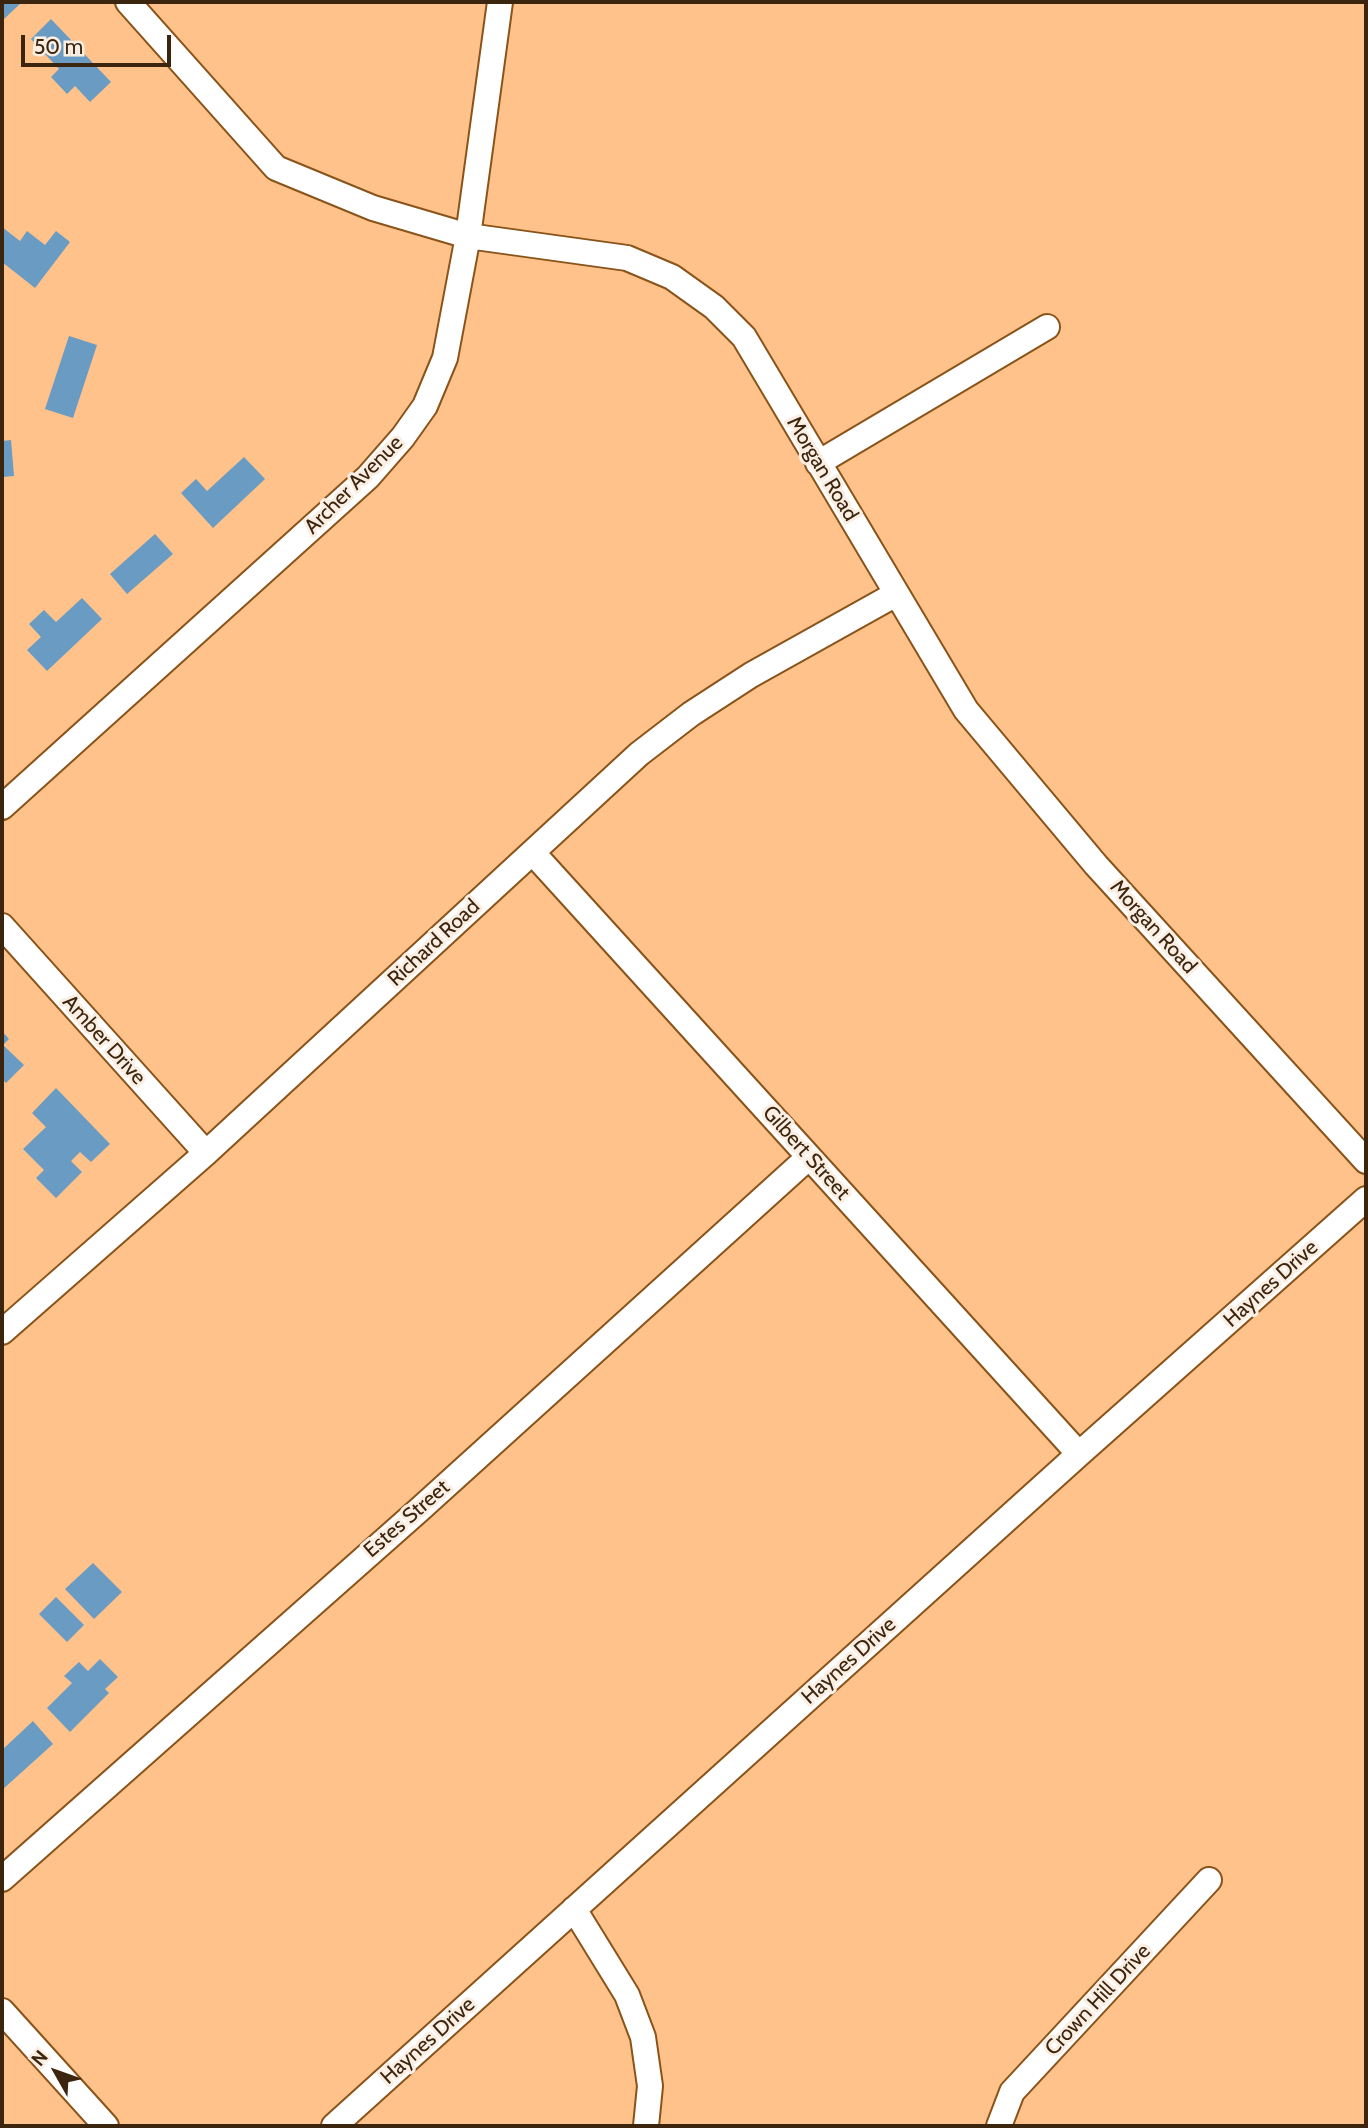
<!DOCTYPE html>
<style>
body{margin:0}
#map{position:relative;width:1368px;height:2128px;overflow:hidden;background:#ffc28a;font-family:Cabin,sans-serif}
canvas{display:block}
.frame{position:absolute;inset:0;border:4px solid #3c250e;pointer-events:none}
.north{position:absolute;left:21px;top:2037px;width:70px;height:70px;-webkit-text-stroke:5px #fbeee3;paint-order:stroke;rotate:310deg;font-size:19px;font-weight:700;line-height:28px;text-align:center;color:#3c250e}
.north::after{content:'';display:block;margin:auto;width:24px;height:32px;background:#3c250e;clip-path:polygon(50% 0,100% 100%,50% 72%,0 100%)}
.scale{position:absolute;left:21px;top:35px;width:150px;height:32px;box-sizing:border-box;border:4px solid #3c250e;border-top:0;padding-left:9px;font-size:21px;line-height:24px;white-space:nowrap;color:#3c250e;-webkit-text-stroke:5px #fbeee3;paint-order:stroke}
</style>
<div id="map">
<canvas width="1368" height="2128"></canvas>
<div class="frame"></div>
<div class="north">N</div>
<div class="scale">50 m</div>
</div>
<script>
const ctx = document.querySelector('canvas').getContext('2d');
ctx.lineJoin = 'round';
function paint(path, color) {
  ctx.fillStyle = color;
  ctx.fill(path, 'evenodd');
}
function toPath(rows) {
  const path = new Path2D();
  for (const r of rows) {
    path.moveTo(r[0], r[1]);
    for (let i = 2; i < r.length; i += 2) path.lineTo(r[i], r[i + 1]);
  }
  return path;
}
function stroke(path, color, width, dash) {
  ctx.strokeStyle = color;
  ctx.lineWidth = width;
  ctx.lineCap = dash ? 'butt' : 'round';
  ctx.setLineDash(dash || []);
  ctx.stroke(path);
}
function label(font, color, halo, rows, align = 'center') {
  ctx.font = font + ' Cabin,sans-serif';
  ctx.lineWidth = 6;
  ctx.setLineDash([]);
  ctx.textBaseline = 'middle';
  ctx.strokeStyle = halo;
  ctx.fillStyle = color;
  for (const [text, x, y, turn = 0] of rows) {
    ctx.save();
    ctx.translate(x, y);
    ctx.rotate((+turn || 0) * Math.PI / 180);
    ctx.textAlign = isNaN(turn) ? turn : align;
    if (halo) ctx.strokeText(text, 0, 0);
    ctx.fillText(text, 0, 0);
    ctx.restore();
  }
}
paint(toPath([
 [2,2,22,2,3,20],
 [51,19,111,82,90,102,75,86,67,94,51,77,59,69,31,39],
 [2,227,20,241,27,231,45,245,56,231,70,242,35,288,2,262],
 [69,336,97,345,73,418,45,409],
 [11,440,14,476,2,477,2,441],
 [244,457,265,479,213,528,181,493,196,479,207,491],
 [155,534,173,554,127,594,110,574],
 [82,598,102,619,47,671,27,650,41,637,29,624,44,610,56,622],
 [2,1031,9,1039,3,1045,24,1065,6,1083,2,1079],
 [56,1088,110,1144,91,1162,80,1152,71,1161,82,1172,56,1198,36,1178,44,1170,23,1149,46,1127,32,1113],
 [93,1563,122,1592,94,1619,65,1589],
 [56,1597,84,1625,67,1642,39,1614],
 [100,1659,118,1677,105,1689,109,1693,70,1732,47,1708,72,1683,64,1676,79,1662,88,1671],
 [33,1721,53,1744,2,1790,2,1750]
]), '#699bc3');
const minor = toPath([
 [128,2,276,168,373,208,468,236,627,258,672,277,714,307,744,337,966,710,1096,865,1366,1161],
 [818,463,1047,327],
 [2,807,368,477,403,437,425,406,445,358,468,236,500,2],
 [533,853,1079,1454],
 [2,926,206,1153],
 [2,1332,206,1153,639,754,691,714,751,675,896,594],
 [2,1879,419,1510,809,1157],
 [574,1909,627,1995,643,2037,650,2086,646,2126],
 [2,2011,106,2126],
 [334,2126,1079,1454,1366,1199],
 [999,2126,1012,2092,1209,1880]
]);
stroke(minor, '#895319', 28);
stroke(minor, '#fff', 24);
label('21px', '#3c250e', '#fbeee3', [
 ["Morgan Road",822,469,59],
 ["Archer Avenue",354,485,-45],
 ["Morgan Road",1153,927,48],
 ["Richard Road",434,943,-43],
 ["Amber Drive",104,1040,48],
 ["Gilbert Street",806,1153,48],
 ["Haynes Drive",1271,1284,-42],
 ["Estes Street",407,1519,-41],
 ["Haynes Drive",849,1661,-42],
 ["Crown Hill Drive",1098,2000,-47],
 ["Haynes Drive",428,2041,-42]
]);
</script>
